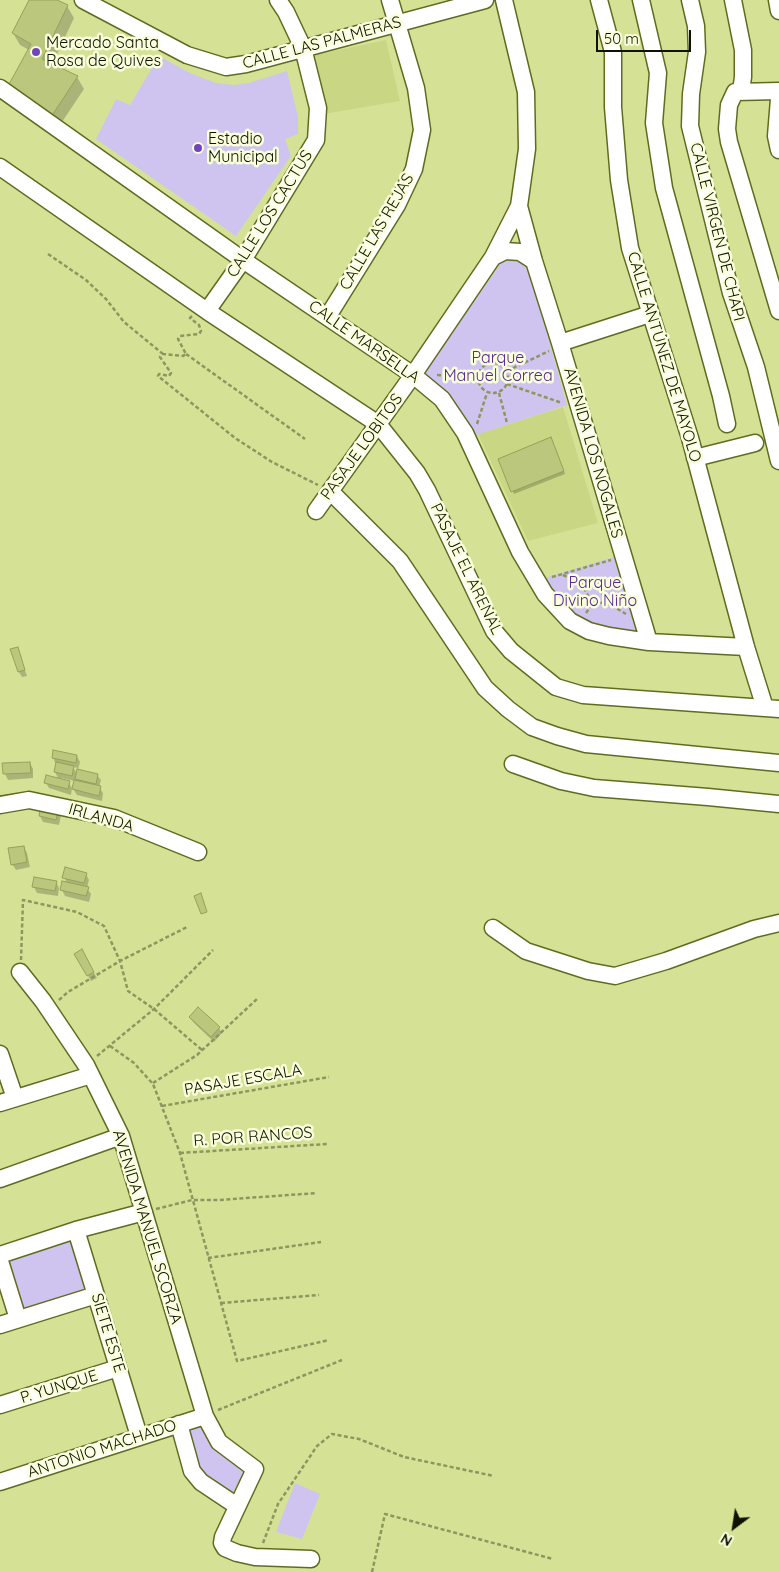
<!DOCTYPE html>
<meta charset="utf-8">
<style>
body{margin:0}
#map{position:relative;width:779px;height:1572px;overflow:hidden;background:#d5e296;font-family:Quicksand,sans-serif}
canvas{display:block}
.north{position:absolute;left:709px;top:1502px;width:50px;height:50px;-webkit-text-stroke:4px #f8ffda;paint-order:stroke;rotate:211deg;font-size:14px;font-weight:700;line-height:20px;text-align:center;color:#0f1200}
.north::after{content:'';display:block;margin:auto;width:18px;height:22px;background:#0f1200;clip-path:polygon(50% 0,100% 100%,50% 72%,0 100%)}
.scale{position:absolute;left:596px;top:30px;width:95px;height:22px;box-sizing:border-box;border:2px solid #0f1200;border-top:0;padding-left:6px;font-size:15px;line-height:18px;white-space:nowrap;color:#0f1200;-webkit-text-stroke:4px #f8ffda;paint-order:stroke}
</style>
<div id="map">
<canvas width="779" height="1572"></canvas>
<div class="north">N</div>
<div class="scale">50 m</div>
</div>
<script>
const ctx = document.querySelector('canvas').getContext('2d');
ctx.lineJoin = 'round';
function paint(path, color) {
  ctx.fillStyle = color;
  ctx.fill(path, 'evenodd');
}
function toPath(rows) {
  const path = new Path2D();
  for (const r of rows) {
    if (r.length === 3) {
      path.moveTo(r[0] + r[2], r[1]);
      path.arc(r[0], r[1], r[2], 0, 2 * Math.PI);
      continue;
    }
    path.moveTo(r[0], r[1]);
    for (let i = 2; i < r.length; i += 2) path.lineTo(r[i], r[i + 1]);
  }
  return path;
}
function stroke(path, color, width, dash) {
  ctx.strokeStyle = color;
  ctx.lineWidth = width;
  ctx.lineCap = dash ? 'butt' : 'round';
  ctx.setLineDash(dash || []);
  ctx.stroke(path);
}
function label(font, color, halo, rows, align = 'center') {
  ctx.font = font + ' Quicksand,sans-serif';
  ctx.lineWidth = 5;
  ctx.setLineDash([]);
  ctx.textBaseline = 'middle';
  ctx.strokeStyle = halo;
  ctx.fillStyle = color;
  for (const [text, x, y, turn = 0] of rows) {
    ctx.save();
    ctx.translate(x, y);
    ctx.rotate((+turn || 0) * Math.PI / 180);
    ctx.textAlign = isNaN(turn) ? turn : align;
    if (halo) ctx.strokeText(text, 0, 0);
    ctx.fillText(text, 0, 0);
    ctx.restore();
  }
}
paint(toPath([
 [386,40,400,101,324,114,311,56],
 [563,407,598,523,528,541,478,434]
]), '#c9d785');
paint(toPath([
 [159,56,190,73,216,83,234,85,249,83,287,71,298,117,298,134,285,139,291,156,236,236,96,139,116,99,130,105],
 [514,258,529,269,567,405,473,436,422,376,501,263],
 [614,557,636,629,631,632,609,629,592,624,576,615,561,600,544,578],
 [70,1241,86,1294,20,1316,2,1260],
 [201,1424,245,1470,231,1496,203,1479,186,1431],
 [295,1483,320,1494,302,1539,276,1532]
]), '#cfc4f0');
paint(toPath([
 [31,0,54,0,67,6,74,18,52,65,77,77,84,89,58,128,17,98,29,50,20,45,13,33],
 [552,441,565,474,514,494,499,459],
 [17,648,27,676,22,677,19,672],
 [54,752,77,756,80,762,78,770,97,775,101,780,99,787,103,793,102,801,77,795,73,789,75,781,61,778,61,780,69,783,72,788,71,795,49,788,46,783,59,780,55,772,56,764,53,758],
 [73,767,78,768,77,774],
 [30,763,33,769,33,778,8,780,5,774],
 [42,806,61,815,59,825,43,822,40,816],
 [24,847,27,853,30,867,16,870,12,864],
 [86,874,89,880,87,888,91,894,89,902,65,896,62,890,67,883,64,877],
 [56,882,59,888,58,896,37,893,34,887],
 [81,951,97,978,91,981,76,954],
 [190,1018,219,1028,222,1033,214,1042,194,1023]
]), '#0003');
const building = toPath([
 [29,0,57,0,68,5,42,59,78,76,51,117,8,86,31,44,12,33,29,0],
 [551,437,564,471,511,492,498,459,551,437],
 [18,647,25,670,18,672,10,649,18,647],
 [53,750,77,755,76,763,52,758,53,750],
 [30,762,31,773,3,774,2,763,30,762],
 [56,762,74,766,72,776,54,772,56,762],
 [77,769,98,774,96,784,75,779,77,769],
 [46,775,70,781,68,789,44,783,46,775],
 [74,780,101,786,99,796,72,789,74,780],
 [41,804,59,808,56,820,39,816,41,804],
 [24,846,27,862,11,865,8,848,24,846],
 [65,867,87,873,84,883,62,878,65,867],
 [34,877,57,881,55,891,32,887,34,877],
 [62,881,89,887,86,896,60,890,62,881],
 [201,893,207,912,201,914,194,896,201,893],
 [82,949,94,972,87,976,74,954,82,949],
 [198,1007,220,1027,211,1037,189,1017,198,1007]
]);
paint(building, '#bbc77d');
stroke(building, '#95a158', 1);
const minor = toPath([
 [83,0,187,55,226,67,246,64,485,0],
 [504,0,526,92,527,149,519,206,534,261,560,343,649,642],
 [599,0,613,52,613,107,619,180,630,248,690,438,746,647,765,708],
 [641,0,658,73,654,123,664,188,721,396,727,424],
 [690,0,696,26,697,52,691,94,690,126,731,293,756,367,779,461],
 [733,0,743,50,743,77,741,91],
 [777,0,779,11],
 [0,88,243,260,413,375,442,399,465,433,520,552,545,594,570,621,589,631,609,636,649,642,746,647],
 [779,91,735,92,729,105,727,129,729,142,779,311],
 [779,99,776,136,779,150],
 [0,167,207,311,378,424,417,473,427,490,494,631,511,651,556,687,583,695,779,709],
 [493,257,505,251,520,252,534,261],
 [207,311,243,260,316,140,318,108,303,48,286,12,278,0],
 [328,316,397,205,414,169,422,130,416,88,390,0],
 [560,343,650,314],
 [695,458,755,443],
 [330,491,400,561,485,688,508,709,532,727,557,736,586,744,779,763],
 [316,511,413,375,493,257,519,206],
 [513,764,561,781,594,788,708,797,779,804],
 [0,805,29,800,114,818,198,852],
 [493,928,526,951,588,971,615,976,666,961,754,929,779,923],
 [20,972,43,1001,86,1065,121,1136,205,1416,219,1442,255,1469,223,1537,222,1543,225,1548,237,1553,255,1557,311,1559],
 [0,1054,15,1098],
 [0,1103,91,1075],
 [0,1179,121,1136],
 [76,1230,139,1436],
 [0,1255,76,1230,144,1212],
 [0,1261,18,1319],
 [0,1325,96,1295],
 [0,1405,118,1368],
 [179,1424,192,1471,201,1482,237,1506],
 [0,1482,205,1416]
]);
stroke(minor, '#616b20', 19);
stroke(toPath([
 [48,254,86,280,106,299,124,322,163,354],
 [192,316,190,318,199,325,201,331,199,334,180,336,178,339,186,354,183,356,163,354,160,357,171,373,169,376,159,374,158,376,235,438,272,462,318,485],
 [186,354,305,439],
 [493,378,15],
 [507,371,549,351],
 [437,375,478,378],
 [507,384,562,403],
 [499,393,507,423],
 [477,424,487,393],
 [563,575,582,584],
 [552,577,611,560],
 [597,580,606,602,592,604,582,584,597,580],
 [606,602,626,614],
 [586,613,592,604],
 [21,960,23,900,77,912,104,926,120,961,128,991,154,1009,202,1050],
 [59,1000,68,992,120,961,187,927],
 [110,1046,134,1063,153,1084,180,1153,237,1361,329,1340],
 [97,1056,154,1009,213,950],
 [153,1083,197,1055,257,999],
 [162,1106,329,1077],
 [180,1153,327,1144],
 [156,1209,192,1200,219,1200,317,1193],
 [208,1258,321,1242],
 [221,1303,319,1295],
 [218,1410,342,1360],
 [263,1543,278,1504,317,1446,332,1434,359,1439,404,1457,494,1476],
 [372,1572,385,1514,553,1559]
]), '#8d965f', 2.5, [4, 2.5]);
stroke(minor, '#fff', 16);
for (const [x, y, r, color] of [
 [36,52,5,"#7245be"],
 [198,148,5,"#7245be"]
]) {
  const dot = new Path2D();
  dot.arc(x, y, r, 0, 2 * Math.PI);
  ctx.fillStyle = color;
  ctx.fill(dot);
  stroke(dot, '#f8ffda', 2);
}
label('16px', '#0f1200', '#f8ffda', [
 ["Mercado Santa",46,43],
 ["Rosa de Quives",46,61],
 ["Estadio",208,139],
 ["Municipal",208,157]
], 'left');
label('16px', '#0f1200', '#f8ffda', [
 ["CALLE LAS PALMERAS",322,43,-15],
 ["CALLE LOS CACTUS",270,214,-58],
 ["CALLE LAS REJAS",377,232,-60],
 ["CALLE VIRGEN DE CHAPI",717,232,76],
 ["CALLE MARSELLA",364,342,35],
 ["CALLE ANTÚNEZ DE MAYOLO",664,357,73],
 ["PASAJE LOBITOS",362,447,-54],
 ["AVENIDA LOS NOGALES",593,453,74],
 ["PASAJE EL ARENAL",466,569,64],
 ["IRLANDA",101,818,16],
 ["PASAJE ESCALA",243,1080,-10],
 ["R. POR RANCOS",253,1137,-4],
 ["AVENIDA MANUEL SCORZA",147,1227,73],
 ["SIETE ESTE",108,1333,73],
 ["P. YUNQUE",59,1387,-17],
 ["ANTONIO MACHADO",102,1449,-18]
]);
label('16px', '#57239e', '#f8ffda', [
 ["Parque",498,358],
 ["Manuel Correa",498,376],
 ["Parque",595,583],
 ["Divino Niño",595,601]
]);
</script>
